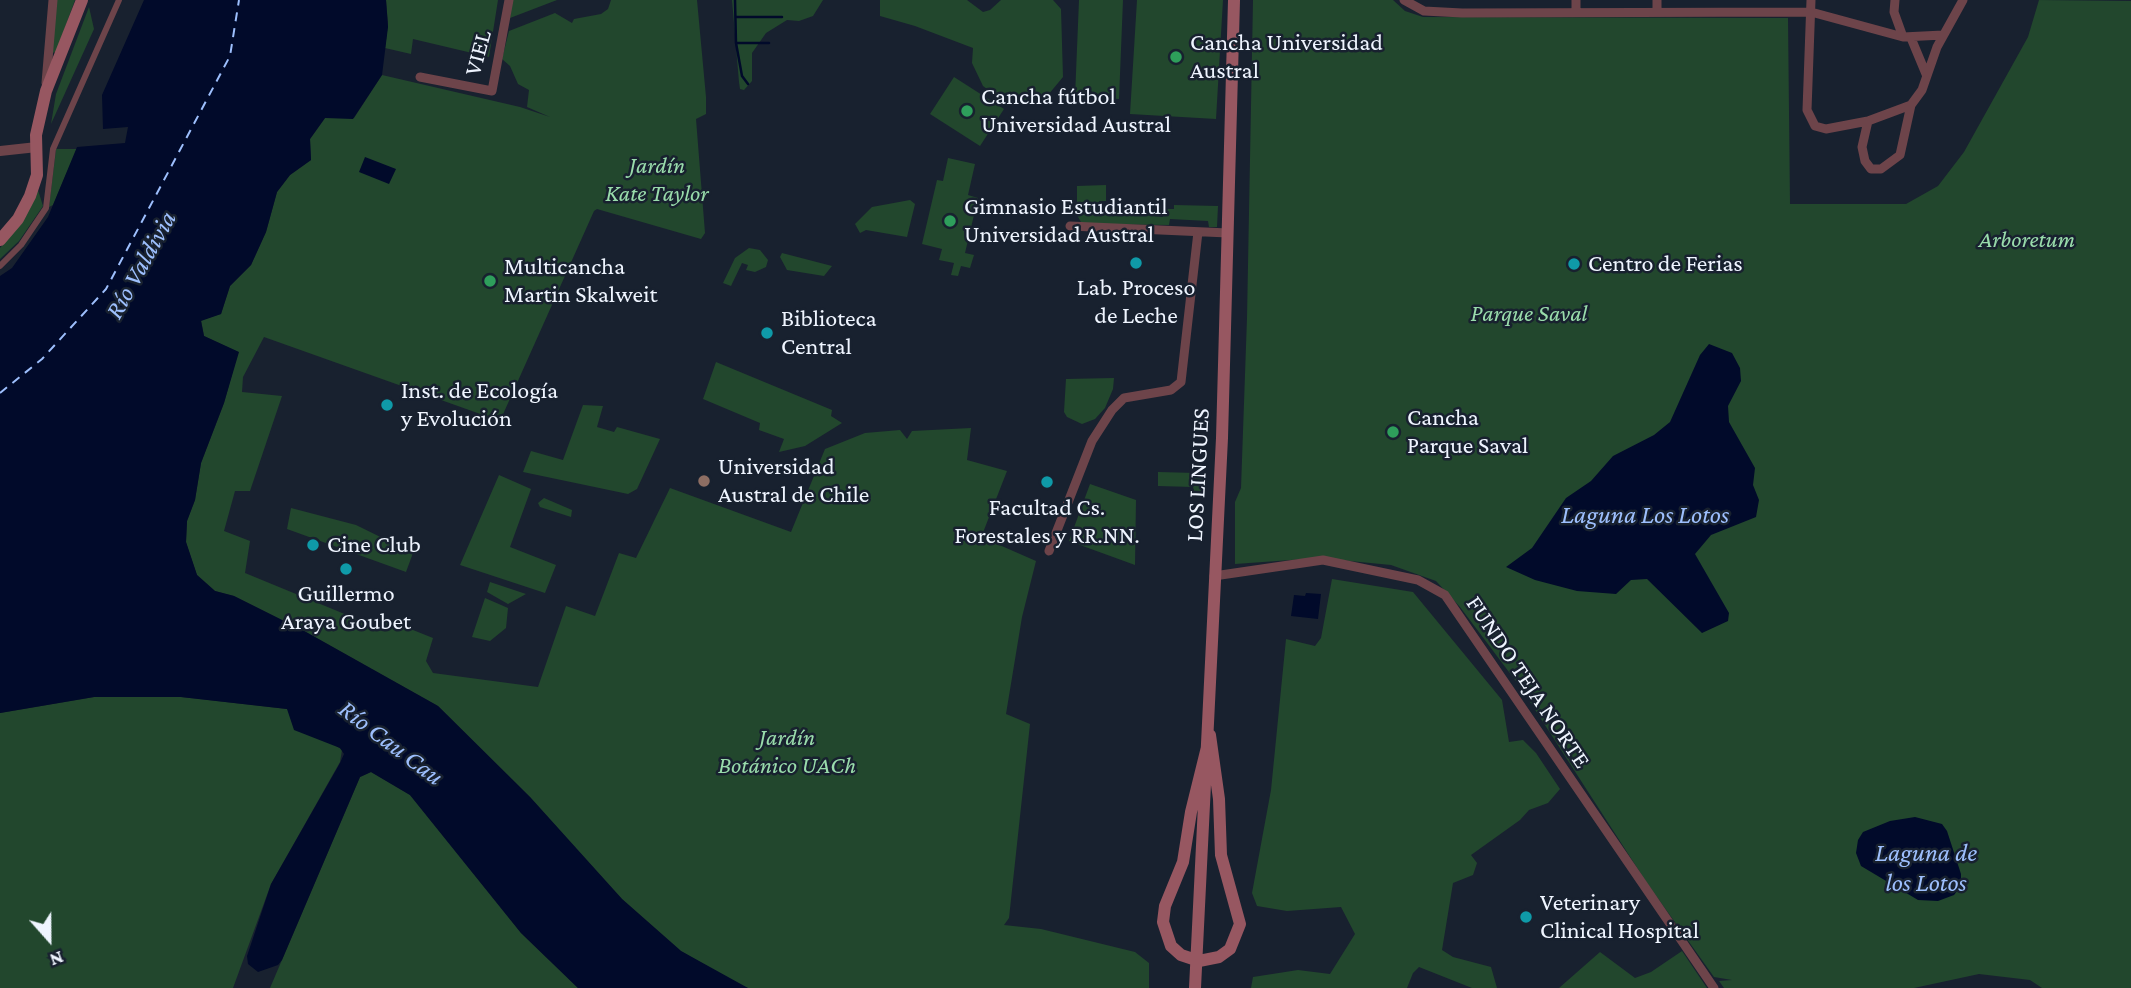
<!DOCTYPE html>
<meta charset="utf-8">
<style>
body{margin:0}
#map{position:relative;width:2131px;height:988px;overflow:hidden;background:#18212f;font-family:"Crimson Pro",serif}
canvas{display:block}
.north{position:absolute;left:14px;top:904px;width:70px;height:70px;-webkit-text-stroke:5px #18212f;paint-order:stroke;rotate:159deg;font-size:19px;font-weight:700;line-height:28px;text-align:center;color:#eff5ff}
.north::after{content:'';display:block;margin:auto;width:24px;height:32px;background:#eff5ff;clip-path:polygon(50% 0,100% 100%,50% 72%,0 100%)}
</style>
<div id="map">
<canvas width="2131" height="988"></canvas>
<div class="north">N</div>
</div>
<script>
const ctx = document.querySelector('canvas').getContext('2d');
ctx.lineJoin = 'round';
function paint(path, color) {
  ctx.fillStyle = color;
  ctx.fill(path, 'evenodd');
}
function toPath(rows) {
  const path = new Path2D();
  for (const r of rows) {
    path.moveTo(r[0], r[1]);
    for (let i = 2; i < r.length; i += 2) path.lineTo(r[i], r[i + 1]);
  }
  return path;
}
function stroke(path, color, width, dash) {
  ctx.strokeStyle = color;
  ctx.lineWidth = width;
  ctx.lineCap = dash ? 'butt' : 'round';
  ctx.setLineDash(dash || []);
  ctx.stroke(path);
}
function label(font, color, halo, rows, align = 'center') {
  ctx.font = font + ' "Crimson Pro",serif';
  ctx.lineWidth = 5;
  ctx.setLineDash([]);
  ctx.textBaseline = 'middle';
  ctx.strokeStyle = halo;
  ctx.fillStyle = color;
  for (const [text, x, y, turn = 0] of rows) {
    ctx.save();
    ctx.translate(x, y);
    ctx.rotate((+turn || 0) * Math.PI / 180);
    ctx.textAlign = isNaN(turn) ? turn : align;
    if (halo) ctx.strokeText(text, 0, 0);
    ctx.fillText(text, 0, 0);
    ctx.restore();
  }
}
paint(toPath([
 [56,0,75,0,56,52,52,53],
 [386,0,498,0,489,57,413,39,411,54,385,48,388,24],
 [512,0,557,0,510,18],
 [611,0,697,0,706,97,706,114,696,119,705,233,701,239,597,209,594,211,500,421,264,337,243,377,242,392,282,396,250,491,235,491,224,531,250,541,245,573,381,629,388,620,433,638,426,661,433,673,538,687,566,606,595,616,619,553,636,558,670,488,791,532,825,449,865,433,900,430,907,439,912,431,971,428,967,460,1007,471,984,530,988,540,1036,561,1022,617,1006,714,1030,724,1009,918,1004,925,1041,929,1135,952,1149,963,1149,988,748,988,737,984,681,951,622,899,530,797,438,706,306,632,234,596,215,591,197,575,186,542,187,521,195,500,201,463,224,403,238,352,204,336,201,320,221,314,230,286,251,265,266,232,277,192,290,175,311,160,310,139,325,118,354,118,382,75,520,107,550,117,527,107,529,90,518,84,510,66,502,59,509,31,555,13,572,23,574,19,601,14,608,9],
 [732,0,823,0,813,16,799,21,787,20,766,33,752,53,752,81,744,90,740,89,739,82],
 [880,0,967,0,983,12,990,10,1001,0,1053,0,1061,9,1063,77,1048,95,1007,104,983,86,972,63,973,48,915,26,880,16],
 [1079,0,1123,0,1119,99,1075,97],
 [1137,0,1223,0,1216,119,1130,114],
 [1253,0,1393,0,1405,11,1423,17,1788,18,1790,204,1906,204,1938,186,1964,152,2028,37,2039,0,2131,1,2131,988,2042,988,2030,980,1979,974,1914,988,1724,988,1719,981,1732,980,1714,977,1647,883,1521,688,1460,607,1436,581,1391,565,1319,558,1235,564,1235,502,1241,488,1247,318],
 [89,7,94,29,51,124,56,94],
 [954,77,1004,109,980,146,930,114],
 [56,149,77,149,53,205,49,207],
 [948,158,975,164,968,195,978,198,965,253,974,255,970,268,961,266,958,276,951,275,954,263,939,260,942,249,922,244,937,180,943,181],
 [1106,185,1106,201,1099,201,1099,210,1163,217,1163,209,1174,209,1174,205,1218,206,1217,227,1209,227,1208,221,1170,219,1169,225,1082,224,1077,215,1077,186],
 [38,190,43,206,19,241,0,259,0,248,21,222],
 [910,200,915,204,907,237,866,230,860,233,855,224,872,207],
 [749,248,760,250,768,260,766,267,755,272,746,270,748,265,742,263,731,286,723,283,735,258],
 [782,253,832,266,824,276,787,270,780,257],
 [716,362,832,410,831,416,842,423,805,446,779,452,784,439,759,430,760,423,703,399],
 [1114,378,1113,389,1105,408,1095,419,1082,424,1067,417,1064,412,1066,379],
 [583,405,603,406,597,427,614,432,617,427,660,439,637,489,628,494,523,472,531,451,563,460],
 [1197,467,1203,467,1203,491,1194,491,1193,487,1158,486,1158,472,1196,473],
 [499,475,531,489,510,547,556,565,545,593,460,565],
 [1090,484,1136,500,1135,565,1069,541],
 [544,498,572,510,571,517,540,507,538,503],
 [291,508,356,525,413,553,406,572,287,529],
 [1332,579,1413,592,1502,700,1509,742,1523,740,1536,753,1560,789,1548,803,1529,810,1520,820,1471,855,1477,863,1473,875,1453,883,1442,950,1453,957,1491,967,1497,988,1472,988,1419,967,1413,973,1407,988,1251,988,1253,977,1298,970,1330,974,1355,934,1341,907,1287,911,1257,906,1252,893,1271,790,1286,639,1315,646,1321,638],
 [490,582,526,594,508,604,487,592],
 [485,598,508,608,506,628,490,641,472,637],
 [94,697,181,697,287,709,342,750,340,762,271,884,233,988,0,988,0,713],
 [371,772,410,795,521,933,578,988,270,988,360,777],
 [1682,951,1707,988,1559,988,1600,952,1635,978,1651,972]
]), '#22472d');
paint(toPath([
 [144,0,386,0,388,27,382,75,353,119,325,118,310,139,311,160,290,175,277,192,266,232,251,265,230,286,221,314,201,321,204,336,239,352,224,403,201,463,195,500,187,521,186,542,197,575,215,591,234,596,306,632,438,706,530,797,622,899,681,951,748,988,578,988,521,933,410,795,371,772,360,777,282,960,278,965,258,972,248,964,247,956,271,884,340,763,344,754,340,748,294,730,287,709,181,697,94,697,0,713,0,276,12,268,48,217,77,147,125,143,128,127,103,129,102,95],
 [365,157,396,169,389,184,359,172],
 [1709,344,1732,353,1740,368,1741,381,1728,406,1729,422,1755,468,1753,485,1759,500,1756,517,1711,535,1695,554,1729,613,1728,621,1702,633,1647,579,1631,580,1616,594,1577,591,1535,580,1506,567,1532,548,1566,498,1591,481,1613,456,1654,435,1670,422,1700,355],
 [1306,593,1321,594,1318,619,1291,616,1294,595,1305,596],
 [1915,817,1942,824,1947,831,1961,874,1961,886,1954,895,1938,901,1918,900,1861,866,1856,853,1858,840,1863,832,1890,821]
]), '#010a2a');
stroke(toPath([
 [735,0,736,43,742,76,748,84],
 [737,17,782,17],
 [737,43,769,43]
]), '#010a2a', 2.5);
stroke(toPath([
 [0,393,42,359,106,289,230,56,239,0]
]), '#9dbffd', 2, [9, 7]);
stroke(toPath([
 [0,266,21,245,46,208,53,149,119,0]
]), '#6d444a', 6);
stroke(toPath([
 [1404,0,1424,11,1462,13,1811,12,1903,37,1943,35],
 [1576,0,1576,12],
 [1657,0,1657,11],
 [1811,0,1807,110,1815,126,1826,129,1868,121,1911,105,1922,90,1937,47,1963,0],
 [1895,0,1894,12,1903,37],
 [1911,38,1926,74],
 [420,77,492,91,509,0],
 [46,83,53,0],
 [1868,121,1862,147,1865,161,1871,169,1881,169,1900,155,1911,105],
 [1070,226,1228,233],
 [1049,551,1092,441,1112,410,1124,398,1171,390,1181,382,1198,232],
 [1214,576,1323,560,1418,580,1445,595,1714,988]
]), '#6d444a', 9);
stroke(toPath([
 [0,151,37,147]
]), '#6d444a', 10);
stroke(toPath([
 [0,240,18,219,30,196,37,175,36,135,46,91,82,0],
 [1210,735,1219,799,1221,855,1240,924,1230,949,1219,957,1199,961,1181,955,1171,946,1163,922,1165,906,1183,862,1191,812,1210,735],
 [1195,988,1222,438,1234,0]
]), '#975761', 12);
for (const [x, y, r, color] of [
 [1176,57,7,"#2e9e5b"],
 [967,111,7,"#2e9e5b"],
 [950,221,7,"#2e9e5b"],
 [1136,263,7,"#0f9aa8"],
 [1574,264,7,"#0f9aa8"],
 [490,281,7,"#2e9e5b"],
 [767,333,7,"#0f9aa8"],
 [387,405,7,"#0f9aa8"],
 [1393,432,7,"#2e9e5b"],
 [704,481,7,"#8d6e63"],
 [1047,482,7,"#0f9aa8"],
 [313,545,7,"#0f9aa8"],
 [346,569,7,"#0f9aa8"],
 [1526,917,7,"#0f9aa8"]
]) {
  const dot = new Path2D();
  dot.arc(x, y, r, 0, 2 * Math.PI);
  ctx.fillStyle = color;
  ctx.fill(dot);
  stroke(dot, '#18212f', 2.5);
}
label('24px', '#eff5ff', '#18212f', [
 ["Cancha Universidad",1190,43],
 ["Austral",1190,71],
 ["Cancha fútbol",981,97],
 ["Universidad Austral",981,125],
 ["Gimnasio Estudiantil",964,207],
 ["Universidad Austral",964,235],
 ["Centro de Ferias",1588,264],
 ["Multicancha",504,267],
 ["Martin Skalweit",504,295],
 ["Lab. Proceso",1136,288,"center"],
 ["de Leche",1136,316,"center"],
 ["Biblioteca",781,319],
 ["Central",781,347],
 ["Inst. de Ecología",401,391],
 ["y Evolución",401,419],
 ["Cancha",1407,418],
 ["Parque Saval",1407,446],
 ["Universidad",718,467],
 ["Austral de Chile",718,495],
 ["Facultad Cs.",1047,508,"center"],
 ["Forestales y RR.NN.",1047,536,"center"],
 ["Cine Club",327,545],
 ["Guillermo",346,594,"center"],
 ["Araya Goubet",346,622,"center"],
 ["Veterinary",1540,903],
 ["Clinical Hospital",1540,931]
], 'left');
label('24px', '#eff5ff', '#18212f', [
 ["VIEL",478,53,-75],
 ["LOS LINGUES",1198,475,-87],
 ["FUNDO TEJA NORTE",1528,682,56]
]);
label('italic 24px', '#99dcab', '#18212f', [
 ["Jardín",657,166],
 ["Kate Taylor",657,194],
 ["Arboretum",2027,240],
 ["Parque Saval",1529,314],
 ["Jardín",787,738],
 ["Botánico UACh",787,766]
]);
label('italic 26px', '#9dbffd', '#18212f', [
 ["Río Valdivia",141,265,-61],
 ["Laguna Los Lotos",1645,515],
 ["Río Cau Cau",391,743,37],
 ["Laguna de",1926,853],
 ["los Lotos",1926,883]
]);
</script>
